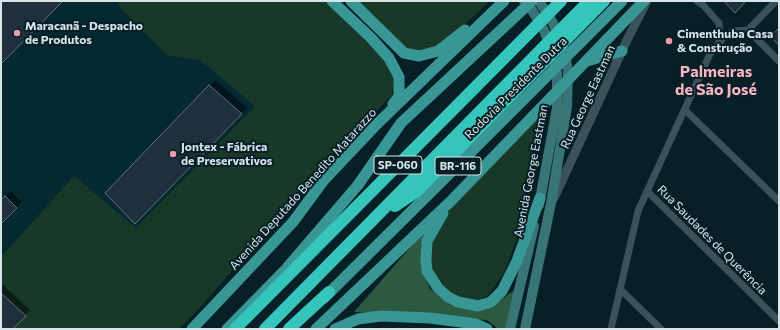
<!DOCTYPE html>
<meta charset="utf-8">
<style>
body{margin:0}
#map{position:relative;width:780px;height:330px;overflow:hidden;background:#071f26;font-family:Commissioner,sans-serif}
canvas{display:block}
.frame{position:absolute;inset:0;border:2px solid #d7e5e9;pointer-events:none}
</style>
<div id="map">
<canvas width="780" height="330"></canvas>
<div class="frame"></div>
</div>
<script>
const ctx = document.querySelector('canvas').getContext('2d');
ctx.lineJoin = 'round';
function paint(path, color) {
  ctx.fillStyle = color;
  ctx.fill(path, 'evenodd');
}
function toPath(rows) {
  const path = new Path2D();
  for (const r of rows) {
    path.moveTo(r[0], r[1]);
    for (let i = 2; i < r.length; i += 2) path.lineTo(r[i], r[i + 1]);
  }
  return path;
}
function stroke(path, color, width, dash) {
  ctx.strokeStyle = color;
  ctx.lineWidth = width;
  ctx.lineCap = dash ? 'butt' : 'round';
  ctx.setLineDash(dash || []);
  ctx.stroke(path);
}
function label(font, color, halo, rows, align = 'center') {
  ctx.font = font + ' Commissioner,sans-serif';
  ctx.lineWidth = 4;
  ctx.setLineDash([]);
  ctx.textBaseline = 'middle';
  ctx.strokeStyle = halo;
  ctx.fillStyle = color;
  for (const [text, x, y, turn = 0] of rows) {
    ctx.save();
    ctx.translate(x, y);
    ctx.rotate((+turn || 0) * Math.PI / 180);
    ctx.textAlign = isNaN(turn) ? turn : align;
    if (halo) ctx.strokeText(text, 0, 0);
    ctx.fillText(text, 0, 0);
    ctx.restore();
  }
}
paint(toPath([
 [1,1,326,1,392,95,322,166,199,309,179,329,1,329]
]), '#052931');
paint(toPath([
 [120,1,326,1,328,5,385,60,394,80,392,95,322,166,199,309,179,329,13,329,1,293,1,257,74,176,136,228,255,106,200,60,166,55,117,4],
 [357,1,490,1,459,30,436,47,419,52,406,49],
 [548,104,531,189,518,236,504,273,489,294,482,299,476,301,463,299,451,293,440,283,433,271,431,263,432,241,440,224,451,209]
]), '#183927');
paint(toPath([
 [427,228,421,247,421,267,430,289,450,305,470,308,491,308,518,287,508,329,498,329,487,320,354,312]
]), '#2c5a41');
paint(toPath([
 [215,80,247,108,135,222,106,193],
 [11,191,22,202,1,223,1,199,2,200],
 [1,283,30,310,12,329,1,329]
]), '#0007');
const building = toPath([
 [1,1,63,1,1,64,1,1],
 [724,1,744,1,745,2,735,13,724,1],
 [779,28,779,45,770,37,779,28],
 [209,85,242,114,135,224,105,193,209,85],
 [5,196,17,208,1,224,1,200,5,196],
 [1,293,26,316,13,329,1,329,1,293]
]);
paint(building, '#202f3c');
stroke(building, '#617181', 1);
stroke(toPath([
 [697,1,703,5,719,23,720,35,719,42],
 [748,30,776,1],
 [685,110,779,201],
 [647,191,779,321],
 [620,289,661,329],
 [611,329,638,211,710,54,725,36,733,31,748,30,779,61]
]), '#3a535a', 7);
stroke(toPath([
 [554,198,627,40,647,1]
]), '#3a535a', 9);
stroke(toPath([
 [524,1,532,10,544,30,553,55,557,73,557,108,539,205],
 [510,329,534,226],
 [525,329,551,203,567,107,568,70,563,48,553,23,539,1]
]), '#397577', 10);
stroke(toPath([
 [332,1,371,38,389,58,399,77,399,96,393,104],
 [351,1,404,53,419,56,438,51,465,30],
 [587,61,622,51],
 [443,213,427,241,426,261,427,271,438,288,448,297,458,302,478,306,491,302,502,291,517,261,540,198],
 [324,298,452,171,622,1],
 [192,329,293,222,324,180,377,124,504,1],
 [227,329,285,270,358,185,401,123,532,1],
 [316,329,451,201,644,1],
 [335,329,358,319,381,316,430,318,476,324,487,329]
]), '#389794', 11);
stroke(toPath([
 [395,206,417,191,604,1],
 [235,329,561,1],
 [265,329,589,1],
 [289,329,329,292]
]), '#36c5bb', 12);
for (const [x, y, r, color] of [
 [17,33,4,"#f29aad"],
 [669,41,4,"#f29aad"],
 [173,154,4,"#f29aad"]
]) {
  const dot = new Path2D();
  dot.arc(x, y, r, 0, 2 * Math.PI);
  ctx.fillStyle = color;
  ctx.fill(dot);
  stroke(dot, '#071f26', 1.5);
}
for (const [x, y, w] of [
 [398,165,48],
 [458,166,46]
]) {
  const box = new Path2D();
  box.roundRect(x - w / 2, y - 9, w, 18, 3);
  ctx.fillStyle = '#071f26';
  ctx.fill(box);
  stroke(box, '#d7e5e9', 1);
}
label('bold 11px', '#d7e5e9', null, [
 ["SP-060",398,165],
 ["BR-116",458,166]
]);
label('bold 12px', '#d7e5e9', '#071f26', [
 ["Maracanã - Despacho",25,26],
 ["de Produtos",25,40],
 ["Cimenthuba Casa",677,34],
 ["& Construção",677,48],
 ["Jontex - Fábrica",181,147],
 ["de Preservativos",181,161]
], 'left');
label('12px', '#d7e5e9', '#071f26', [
 ["Rodovia Presidente Dutra",516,88,-45],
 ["Rua George Eastman",588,97,-65],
 ["Avenida George Eastman",531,171,-79],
 ["Avenida Deputado Benedito Matarazzo",303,189,-48],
 ["Rua Saudades de Querência",712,240,45]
]);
label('bold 16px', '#f8b4c1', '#071f26', [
 ["Palmeiras",716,72],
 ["de São José",716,90]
]);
</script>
